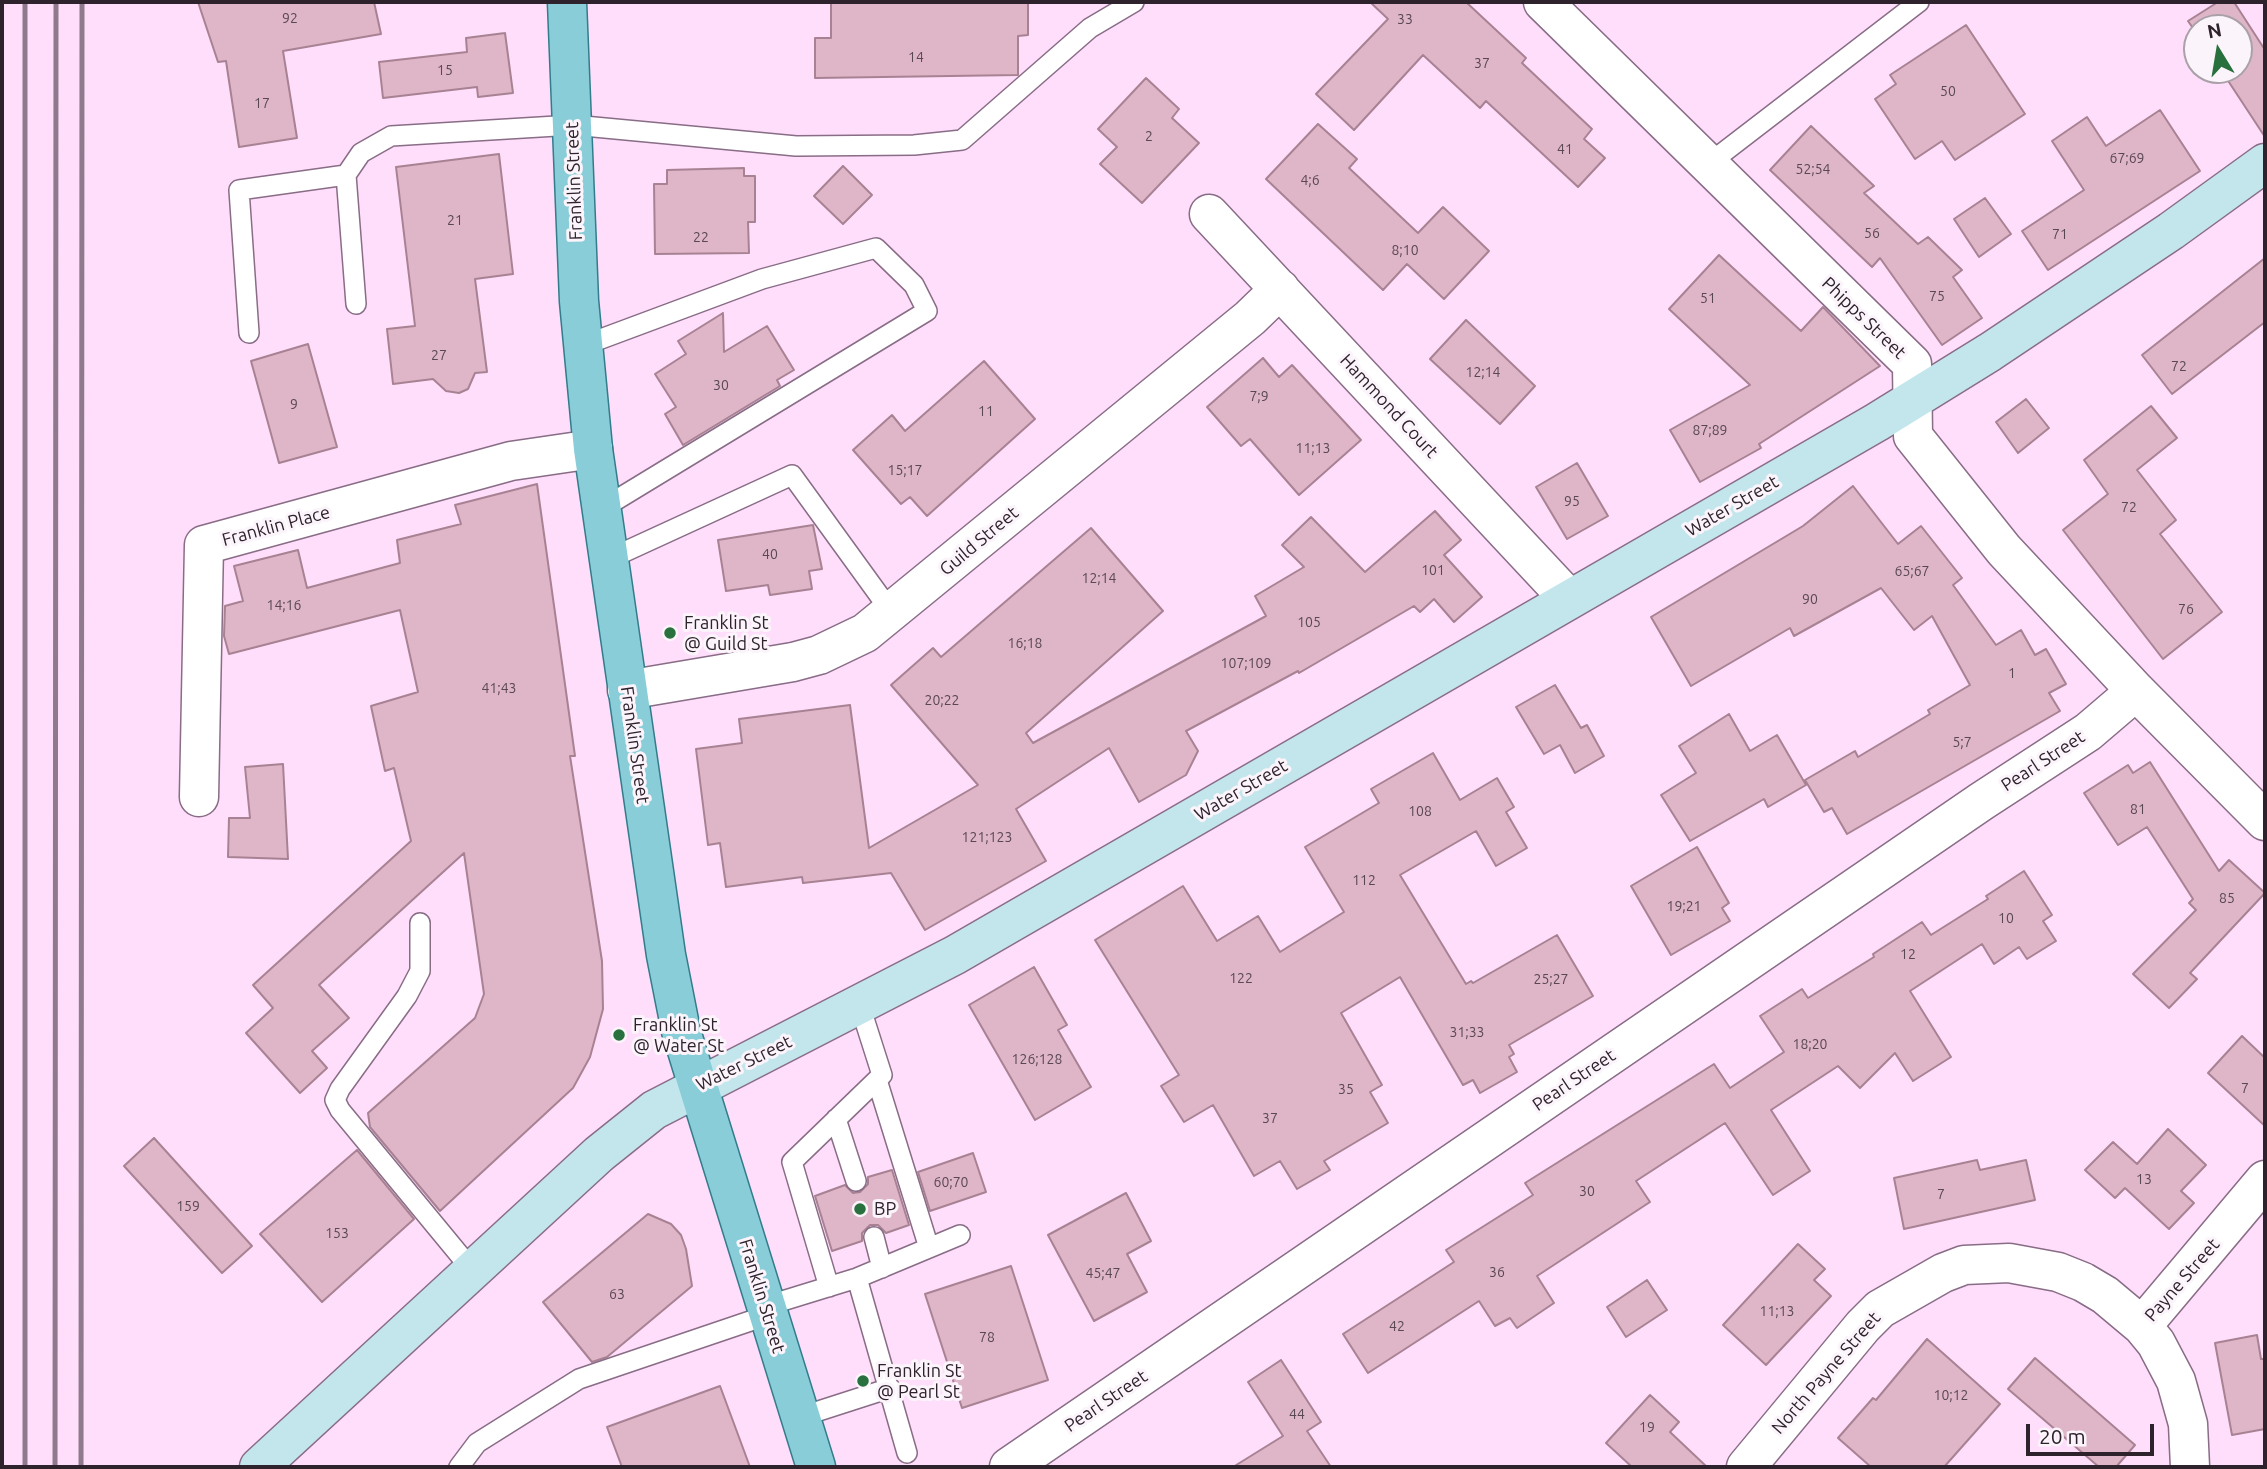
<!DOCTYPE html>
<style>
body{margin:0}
#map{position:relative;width:2267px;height:1469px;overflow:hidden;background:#fedefa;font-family:Ubuntu,sans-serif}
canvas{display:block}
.frame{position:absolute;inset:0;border:4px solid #2e222d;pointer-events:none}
.north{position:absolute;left:2183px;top:14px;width:70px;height:70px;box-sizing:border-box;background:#fbf4fa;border:2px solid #a9a0a8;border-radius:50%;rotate:349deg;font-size:19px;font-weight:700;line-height:28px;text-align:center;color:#2e222d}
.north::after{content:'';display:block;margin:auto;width:24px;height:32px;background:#28703d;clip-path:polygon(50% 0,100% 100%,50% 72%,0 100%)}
.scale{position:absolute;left:2026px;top:1424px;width:128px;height:32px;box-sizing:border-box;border:4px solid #2e222d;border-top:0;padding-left:9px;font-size:21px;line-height:24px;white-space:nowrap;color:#2e222d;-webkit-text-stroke:5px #fbf4fa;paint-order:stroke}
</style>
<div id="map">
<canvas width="2267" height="1469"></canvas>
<div class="frame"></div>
<div class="north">N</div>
<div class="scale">20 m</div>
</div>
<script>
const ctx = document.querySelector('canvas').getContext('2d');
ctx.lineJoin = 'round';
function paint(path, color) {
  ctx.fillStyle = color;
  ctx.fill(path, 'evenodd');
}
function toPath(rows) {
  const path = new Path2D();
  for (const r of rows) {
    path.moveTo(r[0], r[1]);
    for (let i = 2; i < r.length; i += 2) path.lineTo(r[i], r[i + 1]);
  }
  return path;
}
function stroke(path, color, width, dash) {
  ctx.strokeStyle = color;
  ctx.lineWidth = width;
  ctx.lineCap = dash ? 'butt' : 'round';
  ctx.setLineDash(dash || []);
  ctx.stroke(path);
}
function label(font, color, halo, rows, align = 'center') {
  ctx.font = font + ' Ubuntu,sans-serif';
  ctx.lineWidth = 6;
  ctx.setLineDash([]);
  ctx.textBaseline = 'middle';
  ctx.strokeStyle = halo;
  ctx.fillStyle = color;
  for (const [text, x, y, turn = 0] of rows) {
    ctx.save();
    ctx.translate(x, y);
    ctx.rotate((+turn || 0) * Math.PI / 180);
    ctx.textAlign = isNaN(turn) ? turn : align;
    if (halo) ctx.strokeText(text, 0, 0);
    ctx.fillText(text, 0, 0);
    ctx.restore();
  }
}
const building = toPath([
 [198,2,374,2,381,34,283,51,297,138,239,147,226,61,218,62,198,2],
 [831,2,1028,2,1028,35,1018,36,1018,75,815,78,815,38,831,38,831,2],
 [1370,2,1466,2,1526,58,1522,63,1592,129,1584,139,1605,158,1578,187,1486,101,1480,108,1423,55,1354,130,1316,94,1388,19,1370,2],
 [2218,2,2234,2,2265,50,2265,137,2221,70,2239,70,2239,28,2197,28,2197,34,2188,21,2218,2],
 [1966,25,2025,114,1955,160,1942,141,1915,159,1875,99,1896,84,1890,75,1966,25],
 [505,33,513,93,478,97,477,87,383,98,379,62,467,52,466,38,505,33],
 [1146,78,1179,109,1172,118,1199,143,1142,203,1100,164,1117,147,1098,129,1146,78],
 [2160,110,2200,171,2048,270,2022,231,2084,190,2052,141,2087,117,2106,146,2160,110],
 [1318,124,1357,159,1349,168,1418,233,1443,207,1489,251,1444,299,1407,264,1383,290,1266,179,1318,124],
 [1811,126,1874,186,1864,193,1918,244,1928,237,1962,270,1953,277,1982,318,1942,345,1880,258,1872,267,1770,170,1811,126],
 [499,154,513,274,475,279,487,372,475,373,468,389,459,393,446,391,433,379,393,384,387,329,415,326,396,167,499,154],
 [843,166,872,195,843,224,814,196,843,166],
 [744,168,744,176,755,176,755,222,748,222,749,253,655,254,654,184,667,184,667,170,744,168],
 [1985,198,2011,234,1979,257,1954,219,1985,198],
 [1719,255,1801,331,1823,307,1880,366,1759,444,1761,448,1700,482,1670,430,1750,385,1669,309,1719,255],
 [2265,258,2265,322,2172,394,2142,355,2265,258],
 [723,313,724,352,767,326,794,370,777,380,780,386,683,445,665,414,676,407,655,374,686,354,678,341,723,313],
 [1466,320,1535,386,1500,424,1430,359,1466,320],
 [308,344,337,447,279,463,251,361,308,344],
 [1263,358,1279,377,1292,365,1361,440,1299,495,1250,439,1241,446,1207,407,1263,358],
 [984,361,1035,419,927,516,910,497,901,504,853,450,892,415,905,431,984,361],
 [2026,399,2049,428,2018,453,1996,422,2026,399],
 [2151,406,2177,438,2137,470,2176,520,2160,534,2222,612,2163,659,2063,530,2108,494,2084,460,2151,406],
 [1577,463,1608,516,1567,539,1536,487,1577,463],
 [537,484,575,756,570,756,602,961,603,1009,590,1057,573,1088,440,1211,370,1127,368,1113,475,1018,484,994,464,853,319,985,349,1018,312,1051,327,1068,300,1093,246,1033,273,1008,253,985,411,841,394,768,385,771,371,706,418,692,400,610,229,654,224,636,225,606,243,601,234,566,298,550,307,588,400,563,397,540,461,524,455,505,537,484],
 [1853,486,1898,544,1921,526,1962,578,1953,585,1996,645,2021,630,2035,655,2046,649,2066,684,2049,693,2060,711,1847,834,1832,808,1824,812,1805,780,1855,751,1858,757,1930,714,1928,710,1970,685,1932,616,1914,630,1881,588,1794,636,1790,628,1691,686,1651,617,1803,526,1853,486],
 [1435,511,1461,540,1444,555,1482,597,1454,622,1434,599,1420,612,1414,606,1299,673,1298,671,1186,731,1198,751,1186,775,1139,802,1109,748,1016,809,1046,861,925,930,891,873,803,883,802,877,726,887,720,843,708,845,696,749,742,743,739,719,850,705,869,848,978,785,891,685,933,648,941,657,1091,528,1163,611,1026,733,1033,743,1266,616,1255,596,1304,567,1282,545,1311,517,1365,572,1435,511],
 [813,525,822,569,809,571,812,589,770,595,768,585,726,591,718,540,813,525],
 [1555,685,1581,728,1587,725,1604,756,1575,773,1560,745,1544,754,1516,707,1555,685],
 [1729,714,1750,751,1777,735,1806,785,1768,807,1764,799,1690,841,1661,795,1696,773,1679,746,1729,714],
 [1433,753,1460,800,1497,778,1514,807,1506,812,1527,848,1496,866,1476,831,1400,875,1466,984,1471,981,1473,983,1557,935,1593,996,1509,1045,1514,1054,1509,1057,1517,1072,1480,1093,1473,1080,1463,1085,1400,977,1341,1013,1382,1085,1370,1092,1388,1123,1324,1161,1330,1170,1297,1189,1280,1161,1254,1176,1213,1105,1184,1122,1161,1086,1179,1075,1095,940,1183,886,1217,941,1258,916,1280,952,1344,912,1305,847,1379,803,1371,789,1433,753],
 [2150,762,2219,871,2229,860,2265,893,2190,973,2197,979,2169,1008,2133,974,2196,910,2189,903,2193,899,2147,827,2118,845,2084,793,2128,765,2133,773,2150,762],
 [283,764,288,859,228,857,229,818,250,818,245,767,283,764],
 [1697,847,1729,903,1722,908,1730,921,1671,955,1631,886,1697,847],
 [2024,871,2052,915,2043,921,2056,941,2027,959,2019,947,1994,964,1982,944,1910,991,1951,1057,1913,1081,1895,1053,1860,1088,1838,1066,1771,1110,1810,1171,1773,1195,1725,1123,1636,1181,1650,1202,1537,1276,1554,1303,1517,1328,1510,1318,1495,1326,1479,1301,1368,1373,1343,1334,1454,1262,1446,1250,1533,1195,1525,1183,1714,1064,1730,1088,1784,1052,1760,1016,1802,989,1808,998,1874,957,1873,954,1922,922,1931,935,1988,899,1986,896,2024,871],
 [1034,967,1067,1025,1058,1030,1091,1087,1035,1120,969,1005,1034,967],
 [2242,1036,2265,1058,2265,1126,2208,1073,2242,1036],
 [2168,1129,2206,1165,2181,1191,2194,1203,2169,1229,2125,1188,2115,1198,2085,1170,2113,1142,2137,1164,2168,1129],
 [154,1138,252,1246,222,1273,124,1166,154,1138],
 [357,1150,414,1219,322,1302,260,1234,357,1150],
 [973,1153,986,1192,930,1211,918,1172,973,1153],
 [1977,1160,1980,1170,2026,1160,2035,1200,1904,1229,1894,1178,1977,1160],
 [892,1170,909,1225,886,1233,878,1225,870,1225,862,1233,862,1241,832,1251,815,1196,845,1185,853,1193,860,1192,868,1184,868,1177,892,1170],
 [1126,1193,1151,1241,1127,1254,1147,1292,1094,1321,1048,1235,1126,1193],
 [648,1214,671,1224,681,1235,686,1249,692,1286,607,1357,592,1362,543,1302,648,1214],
 [1798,1244,1825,1269,1814,1280,1831,1296,1766,1365,1723,1325,1798,1244],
 [1011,1266,1048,1380,962,1408,925,1294,1011,1266],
 [1647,1280,1667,1310,1626,1337,1607,1307,1647,1280],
 [2257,1335,2261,1359,2265,1359,2265,1429,2232,1435,2215,1343,2257,1335],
 [1927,1339,2000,1404,1944,1467,1871,1467,1838,1438,1873,1398,1876,1400,1927,1339],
 [2035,1358,2135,1445,2116,1467,2099,1467,2008,1389,2035,1358],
 [1281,1360,1321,1422,1307,1431,1331,1467,1233,1467,1283,1436,1248,1382,1281,1360],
 [720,1386,750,1467,622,1467,607,1427,720,1386],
 [1650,1395,1679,1422,1670,1432,1707,1467,1632,1467,1606,1443,1650,1395]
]);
paint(building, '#deb6c8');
stroke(building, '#a88293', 2);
const lane = toPath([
 [1707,165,1919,2],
 [346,175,356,304],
 [249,333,239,190,346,175,361,153,391,136,573,125,796,146,914,145,962,140,1090,28,1134,2],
 [582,346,762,279,876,248,914,285,927,311,603,508],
 [609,559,792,475,892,613],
 [420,923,420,971,407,996,340,1089,335,1100,340,1110,472,1270],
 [877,1080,929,1248],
 [836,1119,856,1181],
 [874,1237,882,1268],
 [857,1278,907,1453],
 [829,1287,792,1162,882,1075,860,1006],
 [766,1306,857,1278,960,1235],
 [800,1417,890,1388],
 [459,1467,477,1443,579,1379,768,1315]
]);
const street = toPath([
 [1543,2,1912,364,1913,436,2004,550,2136,691,2265,821],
 [1209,214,1569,599],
 [627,690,793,662,819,655,865,633,1250,318,1280,289],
 [199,797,204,545,511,461,593,449],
 [2142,1326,2265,1180],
 [1009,1467,1982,801,2088,732,2136,691],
 [1746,1467,1863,1326,1880,1309,1943,1273,1964,1265,2009,1263,2058,1272,2083,1282,2105,1295,2142,1326,2156,1343,2176,1381,2188,1424,2190,1467]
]);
const secondary = toPath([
 [259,1467,599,1154,654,1110,955,955,1877,422,1990,352,2171,231,2265,163]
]);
const primary = toPath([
 [567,2,579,301,593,449,666,955,681,1031,816,1467]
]);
stroke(lane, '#896c86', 22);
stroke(street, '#896c86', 41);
stroke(secondary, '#896c86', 41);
stroke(primary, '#347c8b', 41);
stroke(lane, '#fff', 19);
stroke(street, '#fff', 38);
stroke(secondary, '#c3e6ec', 38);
stroke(primary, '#88cdd8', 38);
stroke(toPath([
 [25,1467,25,2],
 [55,1467,56,2],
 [81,1467,82,2]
]), '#8f7a8d', 5);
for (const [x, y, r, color] of [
 [670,633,7,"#28703d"],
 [619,1035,7,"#28703d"],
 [860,1209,7,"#28703d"],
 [863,1381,7,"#28703d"]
]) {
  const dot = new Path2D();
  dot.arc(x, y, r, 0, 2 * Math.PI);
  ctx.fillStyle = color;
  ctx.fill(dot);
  stroke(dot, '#fbf4fa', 2.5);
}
label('14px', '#5a4754', null, [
 ["92",290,18],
 ["33",1405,19],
 ["14",916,57],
 ["37",1482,63],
 ["15",445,70],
 ["50",1948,91],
 ["17",262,103],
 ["2",1149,136],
 ["41",1565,149],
 ["67;69",2127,158],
 ["52;54",1813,169],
 ["4;6",1310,180],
 ["21",455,220],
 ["56",1872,233],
 ["71",2060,234],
 ["22",701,237],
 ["8;10",1405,250],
 ["75",1937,296],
 ["51",1708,298],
 ["27",439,355],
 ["72",2179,366],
 ["12;14",1483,372],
 ["30",721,385],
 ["7;9",1259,396],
 ["9",294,404],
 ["11",986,411],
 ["87;89",1710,430],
 ["11;13",1313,448],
 ["15;17",905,470],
 ["95",1572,501],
 ["72",2129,507],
 ["40",770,554],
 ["101",1433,570],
 ["65;67",1912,571],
 ["12;14",1099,578],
 ["90",1810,599],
 ["14;16",284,605],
 ["76",2186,609],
 ["105",1309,622],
 ["16;18",1025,643],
 ["107;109",1246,663],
 ["1",2012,673],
 ["41;43",499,688],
 ["20;22",942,700],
 ["5;7",1962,742],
 ["81",2138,809],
 ["108",1420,811],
 ["121;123",987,837],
 ["112",1364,880],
 ["85",2227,898],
 ["19;21",1684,906],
 ["10",2006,918],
 ["12",1908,954],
 ["122",1241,978],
 ["25;27",1551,979],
 ["31;33",1467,1032],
 ["18;20",1810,1044],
 ["126;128",1037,1059],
 ["7",2245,1088],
 ["35",1346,1089],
 ["37",1270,1118],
 ["13",2144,1179],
 ["60;70",951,1182],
 ["30",1587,1191],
 ["7",1941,1194],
 ["159",188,1206],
 ["153",337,1233],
 ["36",1497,1272],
 ["45;47",1103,1273],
 ["63",617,1294],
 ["11;13",1777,1311],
 ["42",1397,1326],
 ["78",987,1337],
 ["10;12",1951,1395],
 ["44",1297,1414],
 ["19",1647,1427]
]);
label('18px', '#2e222d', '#fbf4fa', [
 ["Franklin Street",574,181,-92],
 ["Phipps Street",1864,318,44],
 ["Hammond Court",1389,406,47],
 ["Water Street",1732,506,-30],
 ["Franklin Place",276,526,-15],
 ["Guild Street",979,541,-40],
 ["Franklin Street",635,745,82],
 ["Pearl Street",2043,761,-33],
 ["Water Street",1241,790,-30],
 ["Water Street",744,1063,-26],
 ["Pearl Street",1574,1080,-34],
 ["Payne Street",2182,1280,-49],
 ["Franklin Street",762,1296,73],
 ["North Payne Street",1826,1373,-49],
 ["Pearl Street",1106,1401,-34]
]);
label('18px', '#2e222d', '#fbf4fa', [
 ["Franklin St",684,623],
 ["@ Guild St",684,644],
 ["Franklin St",633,1025],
 ["@ Water St",633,1046],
 ["BP",874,1209],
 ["Franklin St",877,1371],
 ["@ Pearl St",877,1392]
], 'left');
</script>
